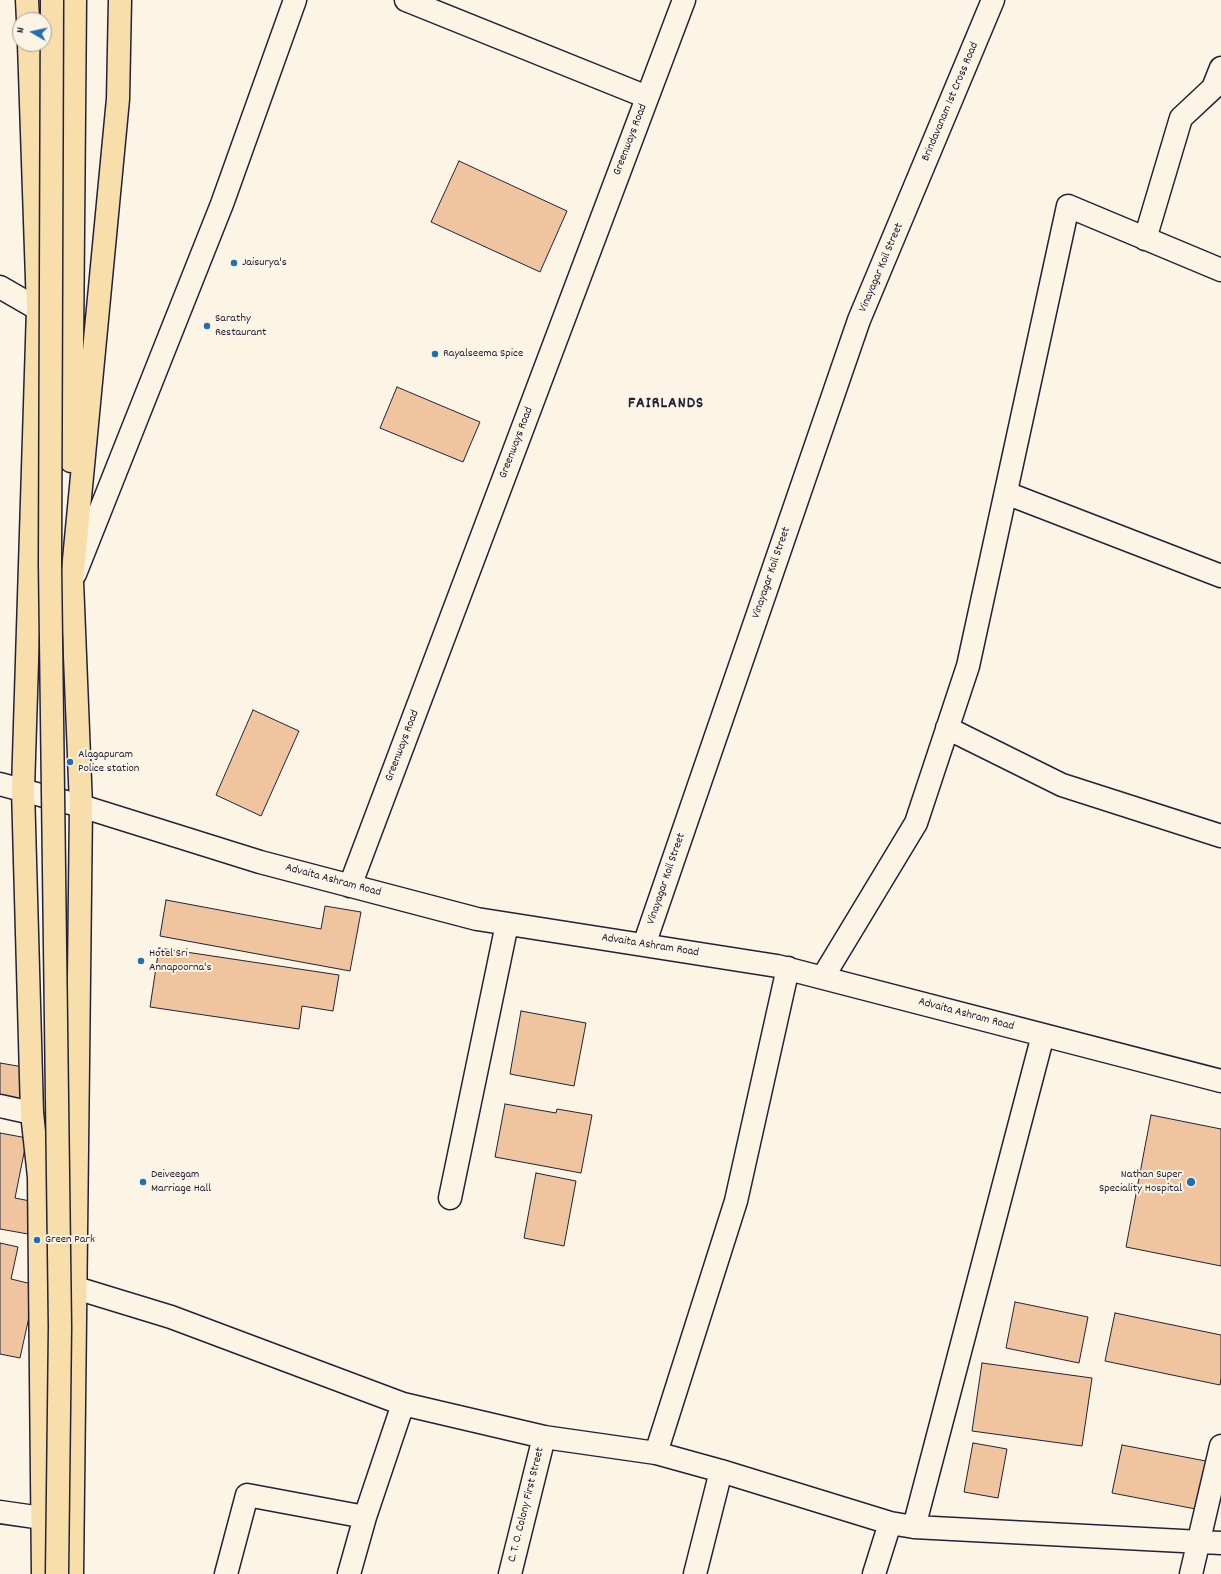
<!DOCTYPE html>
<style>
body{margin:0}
#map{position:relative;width:1221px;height:1574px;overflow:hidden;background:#fcf5e5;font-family:Dekko,sans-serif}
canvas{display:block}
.north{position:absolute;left:12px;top:12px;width:40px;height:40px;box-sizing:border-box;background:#fcf5e5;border:1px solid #a5a1a1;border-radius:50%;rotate:279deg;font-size:11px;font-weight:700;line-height:16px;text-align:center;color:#22223b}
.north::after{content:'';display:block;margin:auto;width:14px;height:18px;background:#1f6fb2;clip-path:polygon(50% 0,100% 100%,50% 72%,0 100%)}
</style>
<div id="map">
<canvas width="1221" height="1574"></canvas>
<div class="north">N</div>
</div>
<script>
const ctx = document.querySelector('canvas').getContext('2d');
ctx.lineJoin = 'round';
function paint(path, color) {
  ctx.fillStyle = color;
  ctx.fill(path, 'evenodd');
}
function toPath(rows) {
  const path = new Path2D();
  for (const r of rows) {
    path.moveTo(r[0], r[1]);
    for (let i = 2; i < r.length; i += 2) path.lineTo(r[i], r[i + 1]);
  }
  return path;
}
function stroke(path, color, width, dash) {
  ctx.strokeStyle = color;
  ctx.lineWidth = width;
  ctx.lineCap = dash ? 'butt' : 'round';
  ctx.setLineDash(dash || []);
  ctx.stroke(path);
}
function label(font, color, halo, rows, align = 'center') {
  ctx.font = font + ' Dekko,sans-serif';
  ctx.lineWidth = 4;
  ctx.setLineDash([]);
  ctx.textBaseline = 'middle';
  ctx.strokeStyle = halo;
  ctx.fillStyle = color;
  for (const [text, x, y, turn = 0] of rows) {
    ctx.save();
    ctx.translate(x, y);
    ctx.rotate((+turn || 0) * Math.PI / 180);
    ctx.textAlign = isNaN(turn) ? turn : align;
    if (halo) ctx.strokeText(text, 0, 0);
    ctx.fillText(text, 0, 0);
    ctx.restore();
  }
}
const building = toPath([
 [459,161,567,211,540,272,431,222,459,161],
 [397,387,480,422,463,462,380,428,397,387],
 [253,710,299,731,261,816,216,795,253,710],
 [166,900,321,929,325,906,361,912,350,971,160,936,166,900],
 [159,948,339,975,333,1011,302,1006,299,1029,150,1007,159,948],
 [521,1011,586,1023,574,1086,510,1074,521,1011],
 [0,1063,29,1068,22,1104,0,1100,0,1063],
 [505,1104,556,1113,557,1109,592,1115,581,1173,495,1157,505,1104],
 [1151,1115,1221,1129,1221,1266,1126,1247,1151,1115],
 [0,1133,27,1138,15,1198,35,1202,28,1234,0,1229,0,1133],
 [536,1173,576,1181,564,1246,524,1238,536,1173],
 [0,1243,18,1247,11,1279,36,1285,20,1358,0,1354,0,1243],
 [1015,1302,1088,1317,1079,1363,1006,1348,1015,1302],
 [1115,1313,1221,1335,1221,1378,1220,1385,1105,1361,1115,1313],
 [982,1363,1092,1378,1082,1446,972,1431,982,1363],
 [973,1443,1007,1449,998,1498,964,1492,973,1443],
 [1122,1445,1211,1462,1201,1510,1112,1493,1122,1445]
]);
paint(building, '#f0c49f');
stroke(building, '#22223b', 1);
const minor = toPath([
 [406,0,647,97],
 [1145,239,1181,118,1213,88,1221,68],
 [0,287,38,309],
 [1006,493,1221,576],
 [75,574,222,204,295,0],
 [947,728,1062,785,1221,836],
 [0,784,81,806,260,862,477,919,777,966,1221,1081],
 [350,886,684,0],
 [644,945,859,320,993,0],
 [823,977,916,823,968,666,1068,206,1221,270],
 [0,1106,32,1113],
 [450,1198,507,924],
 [76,1288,171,1317,403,1404,544,1437,656,1453,721,1471,890,1523,914,1527,1221,1543],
 [656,1453,736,1201,788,968],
 [0,1512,42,1518],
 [914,1527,1043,1035],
 [226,1574,247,1495,365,1517],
 [349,1574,365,1517,403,1404],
 [510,1574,544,1437],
 [695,1574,721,1471],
 [874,1574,890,1523],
 [1191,1574,1221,1446]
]);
const major = toPath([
 [27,0,28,20],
 [29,44,38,309,23,789,32,1113,39,1177,43,1574],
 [71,461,75,0],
 [72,1574,81,806,72,581,118,99,120,0]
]);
stroke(minor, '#22223b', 25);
stroke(major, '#22223b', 25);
stroke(minor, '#fcf5e5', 22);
stroke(major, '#f8deab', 22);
const majorBridge = toPath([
 [52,0,50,564,60,1327,57,1574]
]);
stroke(majorBridge, '#22223b', 25, []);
stroke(majorBridge, '#f8deab', 22);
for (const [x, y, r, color] of [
 [234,263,4,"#1f6fb2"],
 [207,326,4,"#1f6fb2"],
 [435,354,4,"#1f6fb2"],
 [70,762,4,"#1f6fb2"],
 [141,961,4,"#1f6fb2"],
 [143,1182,4,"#1f6fb2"],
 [1191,1182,5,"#1f6fb2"],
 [37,1240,4,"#1f6fb2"]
]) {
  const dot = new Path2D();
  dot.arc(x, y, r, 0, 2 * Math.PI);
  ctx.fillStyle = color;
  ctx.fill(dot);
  stroke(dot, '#fcf5e5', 1.5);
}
label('12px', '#22223b', '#fcf5e5', [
 ["Brindavanam 1st Cross Road",951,102,-67],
 ["Greenways Road",631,140,-69],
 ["Vinayagar Koil Street",882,268,-67],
 ["Greenways Road",517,443,-69],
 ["Vinayagar Koil Street",772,573,-71],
 ["Greenways Road",403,746,-69],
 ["Vinayagar Koil Street",667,879,-71],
 ["Advaita Ashram Road",333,881,15],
 ["Advaita Ashram Road",650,946,9],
 ["Advaita Ashram Road",966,1015,15],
 ["C. T. O. Colony First Street",527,1505,-76]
]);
label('12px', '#22223b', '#fcf5e5', [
 ["Jaisurya's",242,263],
 ["Sarathy",215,319],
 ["Restaurant",215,333],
 ["Rayalseema Spice",443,354],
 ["Alagapuram",78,755],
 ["Police station",78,769],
 ["Hotel Sri",149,954],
 ["Annapoorna's",149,968],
 ["Deiveegam",151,1175],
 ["Marriage Hall",151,1189],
 ["Nathan Super",1182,1175,"right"],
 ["Speciality Hospital",1182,1189,"right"],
 ["Green Park",45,1240]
], 'left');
ctx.letterSpacing = '1px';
label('bold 16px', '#22223b', '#fcf5e5', [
 ["FAIRLANDS",666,405]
]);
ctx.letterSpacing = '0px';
</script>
